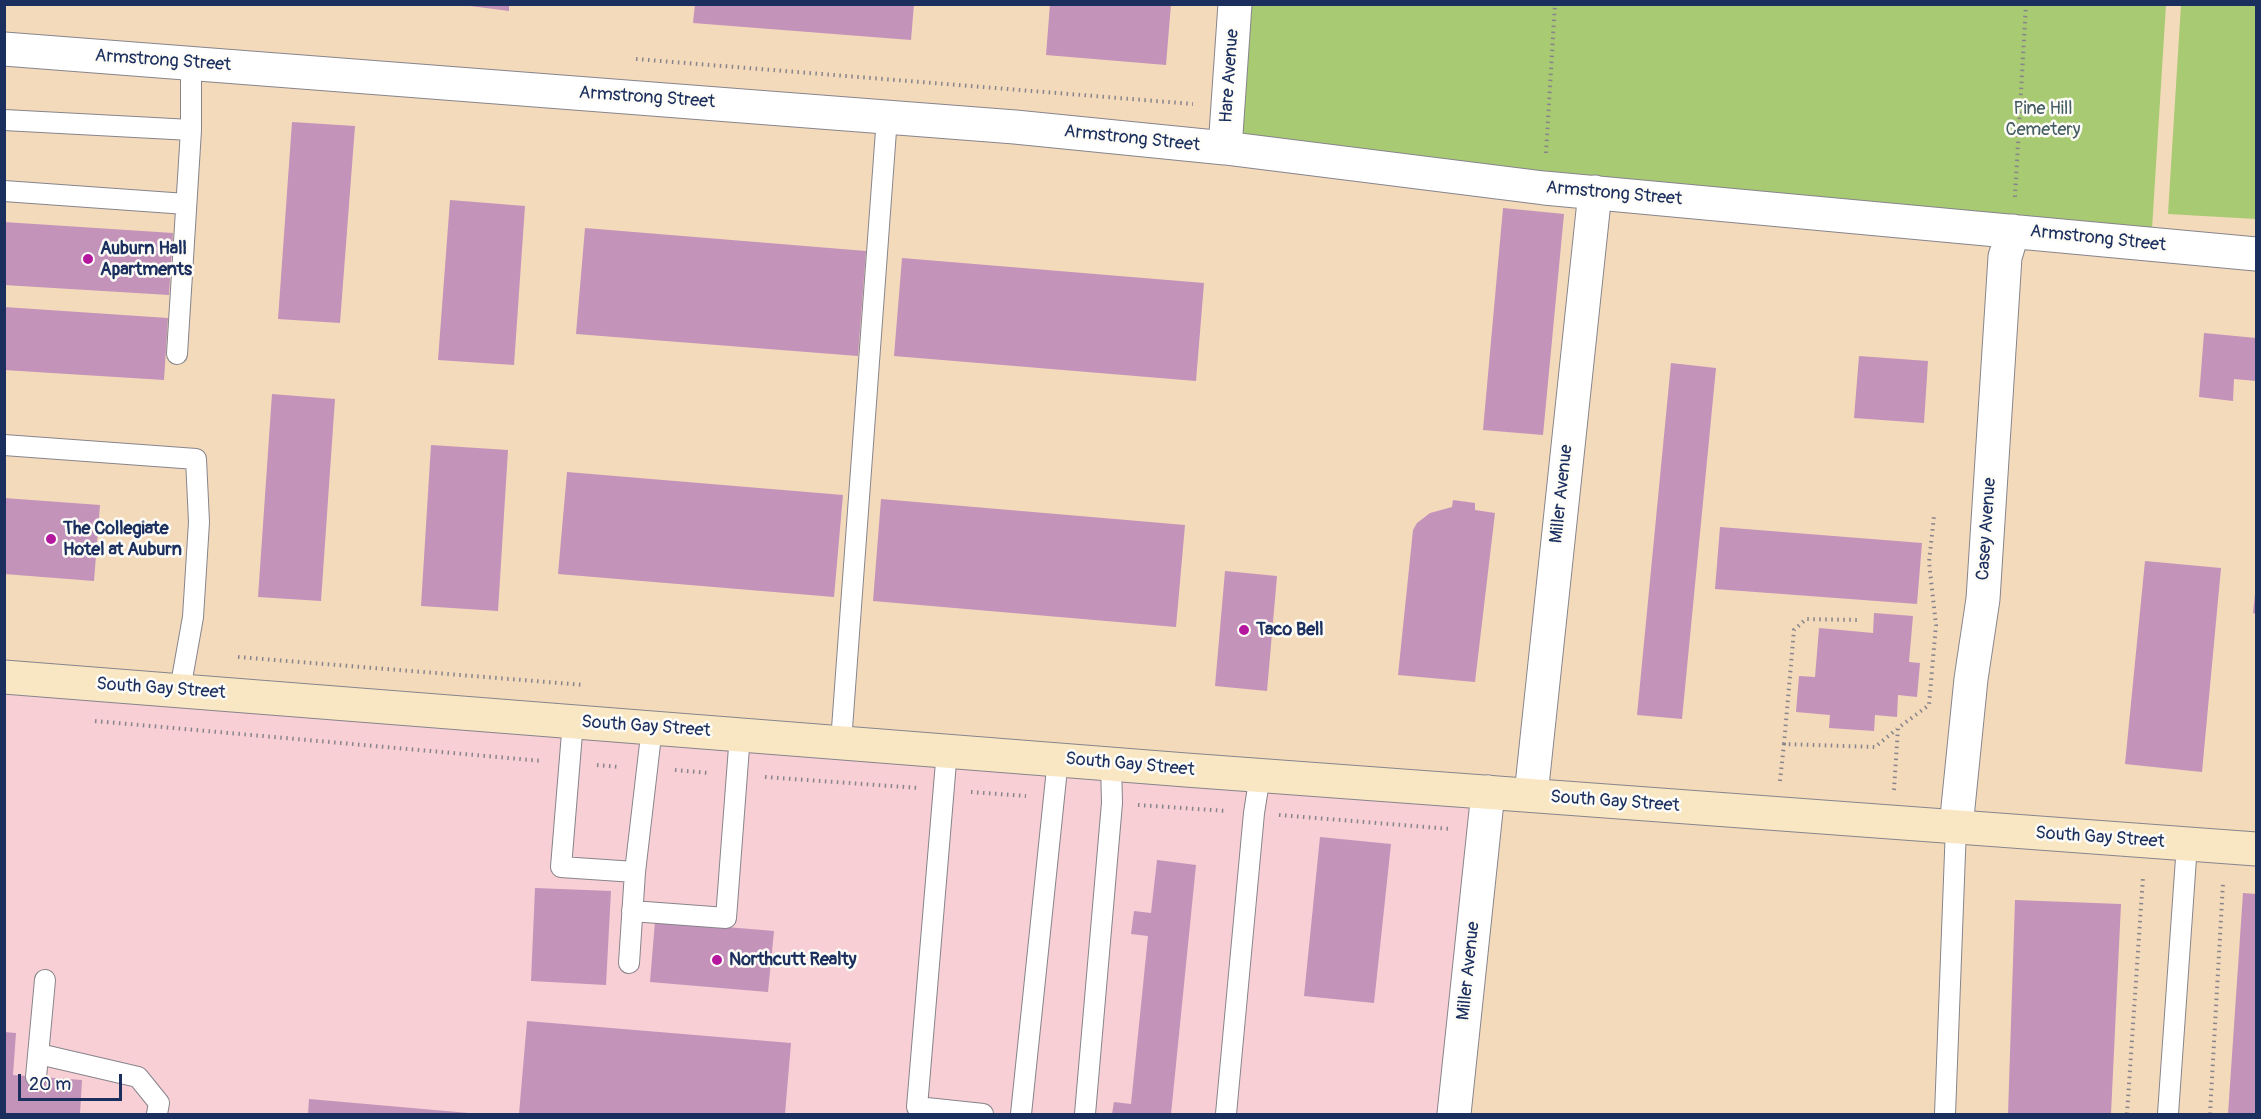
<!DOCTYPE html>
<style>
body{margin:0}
#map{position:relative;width:2261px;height:1119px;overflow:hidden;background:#f3dabb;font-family:Pangolin,sans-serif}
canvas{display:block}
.frame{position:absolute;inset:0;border:6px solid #1b2f5e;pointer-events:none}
.scale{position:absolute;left:18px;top:1074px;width:104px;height:27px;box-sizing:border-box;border:3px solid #1b2f5e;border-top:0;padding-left:8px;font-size:18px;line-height:21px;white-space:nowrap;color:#1b2f5e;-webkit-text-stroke:4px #fdfcf7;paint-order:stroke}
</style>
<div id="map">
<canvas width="2261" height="1119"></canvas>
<div class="frame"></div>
<div class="scale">20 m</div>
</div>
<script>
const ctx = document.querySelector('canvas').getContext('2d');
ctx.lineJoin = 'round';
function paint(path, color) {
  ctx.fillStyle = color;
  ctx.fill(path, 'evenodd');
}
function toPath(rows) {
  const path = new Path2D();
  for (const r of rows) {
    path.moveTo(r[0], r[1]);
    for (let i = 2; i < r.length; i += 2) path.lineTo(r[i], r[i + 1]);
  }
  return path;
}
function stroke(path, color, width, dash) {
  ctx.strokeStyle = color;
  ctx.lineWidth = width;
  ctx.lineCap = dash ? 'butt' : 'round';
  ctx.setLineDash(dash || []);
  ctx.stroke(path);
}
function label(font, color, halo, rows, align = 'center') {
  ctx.font = font + ' Pangolin,sans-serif';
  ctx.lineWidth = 5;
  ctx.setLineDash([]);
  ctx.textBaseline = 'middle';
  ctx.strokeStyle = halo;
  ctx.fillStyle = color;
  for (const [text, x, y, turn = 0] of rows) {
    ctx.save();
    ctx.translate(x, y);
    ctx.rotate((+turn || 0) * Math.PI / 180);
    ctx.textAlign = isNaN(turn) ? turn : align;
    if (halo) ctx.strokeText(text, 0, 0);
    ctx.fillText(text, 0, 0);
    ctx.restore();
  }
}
paint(toPath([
 [4,677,1488,792,1454,1114,5,1114]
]), '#f7cfd4');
paint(toPath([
 [1235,5,2166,5,2151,245,1225,148],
 [2181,5,2256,5,2256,219,2168,214]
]), '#a8ca72');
paint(toPath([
 [455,4,509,4,509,11],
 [695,4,914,4,911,40,693,23],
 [1050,4,1171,4,1166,65,1046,55],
 [292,122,355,126,340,323,278,319],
 [450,200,525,206,514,365,438,360],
 [1503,208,1564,214,1543,435,1483,430],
 [4,222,173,233,169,295,4,285],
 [585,228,866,251,858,356,576,334],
 [902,258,1204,283,1196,381,894,356],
 [4,307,168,318,164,380,4,370],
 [2204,333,2256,338,2256,381,2234,379,2233,401,2199,397],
 [1859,356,1928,361,1924,423,1854,418],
 [1671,363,1716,368,1682,719,1637,715],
 [272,394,335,399,321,601,258,597],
 [431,445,508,450,498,611,421,606],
 [567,472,843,495,834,597,558,574],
 [4,498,100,505,94,581,4,574],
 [881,499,1185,525,1176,627,873,601],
 [1453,500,1475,503,1475,510,1495,513,1475,682,1398,675,1413,530,1417,523,1430,513,1452,507],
 [1720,527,1922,543,1917,604,1715,589],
 [2145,561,2221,568,2202,772,2125,764],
 [1225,571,1277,576,1267,691,1215,686],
 [2255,594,2256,594,2256,614,2253,613],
 [1874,613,1913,616,1909,662,1920,663,1917,697,1898,695,1897,717,1875,715,1874,731,1829,728,1830,715,1796,712,1799,676,1815,677,1819,628,1873,633],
 [1320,837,1391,844,1374,1003,1304,996],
 [1157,860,1196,865,1171,1114,1112,1114,1114,1102,1131,1104,1148,936,1131,934,1134,911,1151,913],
 [535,888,611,891,606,985,531,981],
 [2243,893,2256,894,2256,1114,2228,1114],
 [2015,900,2121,904,2111,1114,2008,1114],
 [655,921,774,931,768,992,650,982],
 [527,1021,791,1043,785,1114,519,1114],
 [4,1032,16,1033,13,1075,82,1080,80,1114,4,1114],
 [309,1099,469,1113,469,1114,308,1114]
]), '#c493ba');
const lane = toPath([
 [4,120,191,130,191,63],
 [4,191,186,204],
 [177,354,191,130],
 [4,445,196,459,199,522,193,617,180,690],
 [573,721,561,867,635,872,629,963],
 [841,742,887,117],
 [947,750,917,1107,983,1114],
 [635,872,652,727],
 [632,911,726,918,740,734],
 [39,1054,138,1077,159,1103,157,1114],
 [36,1077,45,980],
 [1021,1114,1058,759],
 [1085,1114,1112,803,1111,764],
 [1226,1114,1254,813,1260,775],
 [1945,1114,1956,827],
 [2168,1114,2187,844]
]);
const street = toPath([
 [4,49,1015,127,1225,148,1544,188,2256,254],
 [1225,148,1235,4],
 [1531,795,1595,192],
 [1956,827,1971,679,1983,599,2005,257,2013,231],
 [1454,1114,1488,792]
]);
const secondary = toPath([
 [4,677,1186,770,2256,849]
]);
stroke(lane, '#87848c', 22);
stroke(street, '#87848c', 35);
stroke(secondary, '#87848c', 35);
stroke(toPath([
 [636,59,1193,104],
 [1546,153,1555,4],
 [2015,197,2026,4],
 [238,657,584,685],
 [95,721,542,761],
 [1784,744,1794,630,1806,619,1858,620],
 [597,765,619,767],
 [675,770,709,773],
 [765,777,919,788],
 [1780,781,1784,744,1875,747,1897,729],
 [1894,790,1898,728,1929,705,1936,625,1929,562,1934,516],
 [971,792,1026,796],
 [1138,805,1227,811],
 [1279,815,1451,829],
 [2127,1114,2143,877],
 [2210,1114,2223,883]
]), '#87848c', 4, [1.5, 4.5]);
stroke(lane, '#fff', 20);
stroke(street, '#fff', 33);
stroke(secondary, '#f9e7c3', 33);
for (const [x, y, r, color] of [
 [88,259,6,"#b5179e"],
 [51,539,6,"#b5179e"],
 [1244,630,6,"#b5179e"],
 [717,960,6,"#b5179e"]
]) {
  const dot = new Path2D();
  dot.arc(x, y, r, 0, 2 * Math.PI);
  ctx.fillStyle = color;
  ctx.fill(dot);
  stroke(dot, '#fdfcf7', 2);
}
label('18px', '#1b2f5e', '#fdfcf7', [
 ["Armstrong Street",163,61,4],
 ["Hare Avenue",1230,76,-86],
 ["Armstrong Street",647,98,4],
 ["Armstrong Street",1132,139,6],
 ["Armstrong Street",1614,194,5],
 ["Armstrong Street",2098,239,6],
 ["Miller Avenue",1562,494,-84],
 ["Casey Avenue",1987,529,-86],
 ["South Gay Street",161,689,4],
 ["South Gay Street",646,727,4],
 ["South Gay Street",1130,765,5],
 ["South Gay Street",1615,802,4],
 ["South Gay Street",2100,838,4],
 ["Miller Avenue",1469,971,-84]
]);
label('18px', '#455e64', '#fdfcf7', [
 ["Pine Hill",2043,109],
 ["Cemetery",2043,130]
]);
label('bold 18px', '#1b2f5e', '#fdfcf7', [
 ["Auburn Hall",100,249],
 ["Apartments",100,270],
 ["The Collegiate",63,529],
 ["Hotel at Auburn",63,550],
 ["Taco Bell",1256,630],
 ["Northcutt Realty",729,960]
], 'left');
</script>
